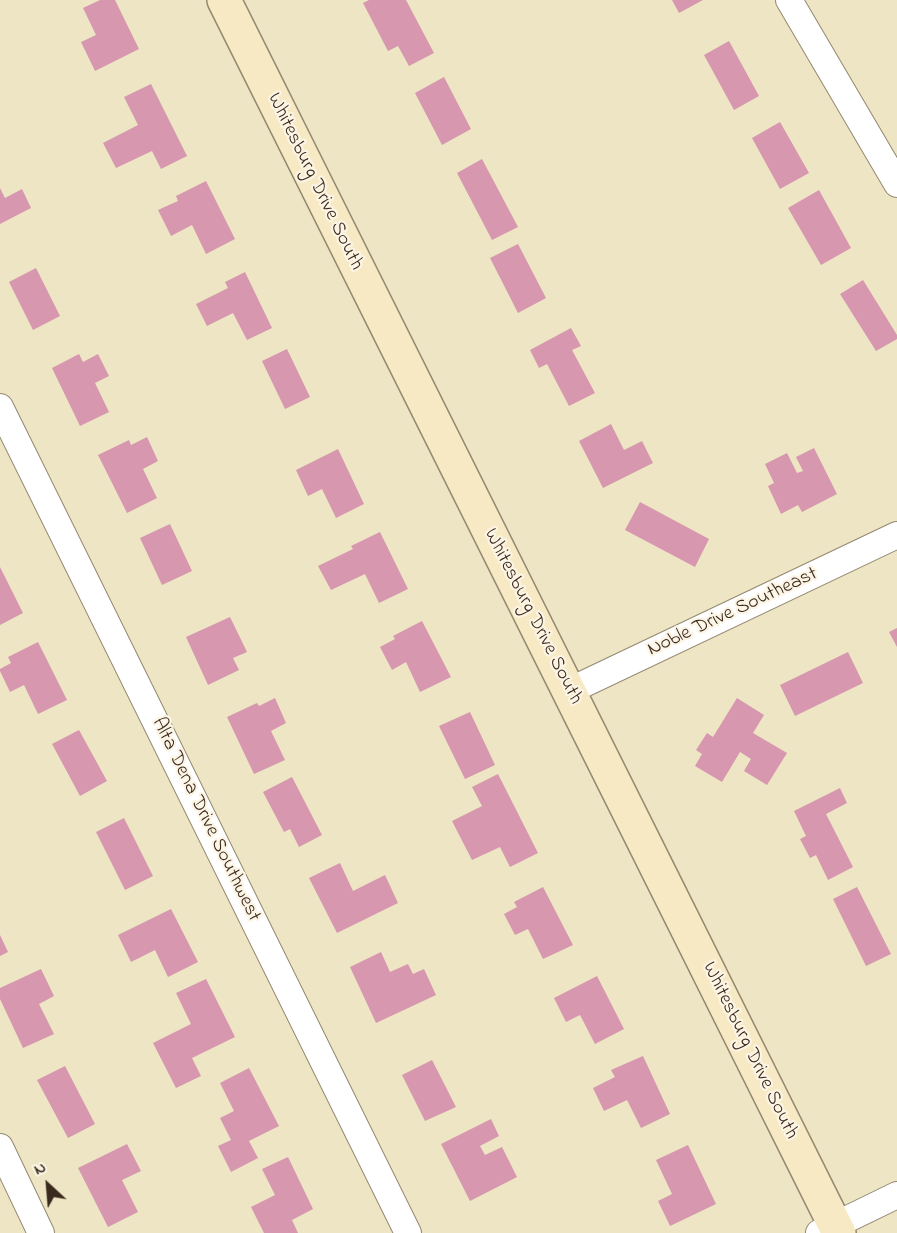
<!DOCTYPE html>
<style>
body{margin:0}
#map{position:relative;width:897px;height:1233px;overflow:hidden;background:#ede5c4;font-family:"Indie Flower",sans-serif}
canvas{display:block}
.north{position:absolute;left:18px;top:1155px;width:60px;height:60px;-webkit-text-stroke:4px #fcf5e5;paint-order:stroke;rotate:334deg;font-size:16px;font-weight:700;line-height:24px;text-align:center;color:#3b2a1e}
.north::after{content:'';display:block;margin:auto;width:21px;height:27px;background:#3b2a1e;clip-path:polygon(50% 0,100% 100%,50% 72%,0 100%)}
</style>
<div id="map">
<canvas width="897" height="1233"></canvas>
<div class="north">N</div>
</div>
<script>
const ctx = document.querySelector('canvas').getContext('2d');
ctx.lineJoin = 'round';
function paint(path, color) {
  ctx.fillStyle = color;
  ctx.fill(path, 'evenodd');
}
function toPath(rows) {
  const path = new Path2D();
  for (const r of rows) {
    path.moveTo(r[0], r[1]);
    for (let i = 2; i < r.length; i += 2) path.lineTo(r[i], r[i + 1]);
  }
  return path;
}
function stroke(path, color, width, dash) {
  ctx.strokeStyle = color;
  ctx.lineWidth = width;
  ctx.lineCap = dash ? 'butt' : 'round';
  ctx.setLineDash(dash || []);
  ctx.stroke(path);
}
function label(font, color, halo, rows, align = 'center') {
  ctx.font = font + ' "Indie Flower",sans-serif';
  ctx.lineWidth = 4.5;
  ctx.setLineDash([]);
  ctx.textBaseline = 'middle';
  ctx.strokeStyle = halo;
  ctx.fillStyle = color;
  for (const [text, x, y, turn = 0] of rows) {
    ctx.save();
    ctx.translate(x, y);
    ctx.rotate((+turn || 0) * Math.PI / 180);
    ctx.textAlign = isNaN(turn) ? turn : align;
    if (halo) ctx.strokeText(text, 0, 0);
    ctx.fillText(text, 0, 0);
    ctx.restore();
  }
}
paint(toPath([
 [100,0,115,0,139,49,95,71,81,42,96,35,83,8],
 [369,0,406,0,434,53,409,66,398,46,388,51,363,3],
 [672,0,703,0,679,13],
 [729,41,759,96,734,110,704,55],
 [444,77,471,129,442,145,415,93],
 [151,84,187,156,161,169,152,151,116,168,103,143,138,125,124,97],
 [780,122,809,173,780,189,752,138],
 [482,159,518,227,492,240,457,173],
 [206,181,235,239,206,254,192,225,171,236,158,210,178,201,176,196],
 [0,188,5,198,22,189,31,208,0,224],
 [819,190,851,248,821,265,788,208],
 [518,244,546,298,518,313,490,258],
 [36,268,60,316,33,330,9,282],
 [245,272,272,328,247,340,233,313,207,326,196,304,228,288,225,282],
 [863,280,897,335,897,339,876,351,840,294],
 [571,328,581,346,572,350,595,393,569,406,547,364,539,368,530,350],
 [287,349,310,397,285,409,262,361],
 [79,354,83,362,98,354,109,376,95,383,109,412,80,426,52,368],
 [611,424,624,450,642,441,653,463,603,488,579,441],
 [147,437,158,461,143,469,157,498,127,513,98,455,129,440,131,445],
 [814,448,837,494,802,512,798,505,781,514,768,486,774,483,765,464,787,453,797,473,803,471,796,457],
 [338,449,364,504,336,518,322,489,308,496,296,470],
 [640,502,709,539,695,567,625,530],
 [170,524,192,571,162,585,140,538],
 [380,532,408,589,379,603,365,574,331,590,318,566,353,549,351,546],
 [0,567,23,613,0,625],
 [230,617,247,652,233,658,239,670,208,685,186,637],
 [422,621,451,677,420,692,406,662,392,670,380,647,395,639,393,636],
 [897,628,897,647,889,632],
 [38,642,67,700,38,714,24,685,10,692,0,671,0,669,11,663,8,657],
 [848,652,863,683,795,716,780,685],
 [275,698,286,723,271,731,285,760,254,774,227,717,257,703,259,706],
 [737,698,764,715,753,733,787,753,767,785,744,771,751,759,740,752,722,782,695,766,702,754,696,750,707,733,713,737],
 [470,712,495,765,465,779,439,726],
 [79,730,107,781,80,796,52,744],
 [498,774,538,853,510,867,500,847,472,860,452,821,482,806,472,787],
 [292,777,322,835,299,847,290,829,284,832,263,792],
 [840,788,847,803,826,814,853,867,828,880,816,855,810,858,800,839,806,836,794,811],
 [124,818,153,876,125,890,96,832],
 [340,863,353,891,385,875,398,903,337,933,309,878],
 [543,887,573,945,543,959,528,929,515,935,504,914,517,907,514,902],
 [857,887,891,954,866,966,833,899],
 [171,909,198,962,168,977,155,950,131,962,118,935],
 [0,935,8,952,0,956],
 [381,952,390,972,408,964,413,974,424,969,436,995,376,1023,350,967],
 [41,969,54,996,39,1004,54,1034,23,1048,0,999,0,988],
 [597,976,624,1029,595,1044,580,1015,566,1022,554,998],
 [206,979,235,1037,192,1058,201,1076,176,1088,153,1043,191,1024,176,993],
 [643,1056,670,1114,641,1128,627,1100,604,1111,593,1088,615,1077,611,1070],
 [432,1060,456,1107,425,1121,402,1075],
 [65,1066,95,1124,68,1138,37,1080],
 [249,1068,279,1126,249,1141,258,1158,231,1172,218,1146,231,1140,220,1118,234,1111,220,1083],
 [491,1119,499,1136,480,1146,485,1155,502,1147,517,1177,470,1201,441,1144],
 [127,1144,141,1171,122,1180,138,1212,108,1227,78,1168],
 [688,1145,716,1204,670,1226,658,1201,672,1194,656,1160],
 [288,1157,313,1209,292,1220,298,1233,264,1233,251,1207,275,1195,262,1169]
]), '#d697af');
const minor = toPath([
 [789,0,897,184],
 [0,407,408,1233],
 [569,691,897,535],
 [0,1147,41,1233],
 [819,1233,897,1195]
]);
const secondary = toPath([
 [224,0,839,1233]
]);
stroke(minor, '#948871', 28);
stroke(secondary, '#948871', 36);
stroke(minor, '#fff', 26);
stroke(secondary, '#f7e9c3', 33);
label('20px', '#3b2a1e', '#fcf5e5', [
 ["Whitesburg Drive South",314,182,64],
 ["Noble Drive Southeast",733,613,-25],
 ["Whitesburg Drive South",532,617,63],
 ["Alta Dena Drive Southwest",205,820,64],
 ["Whitesburg Drive South",749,1051,64]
]);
</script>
